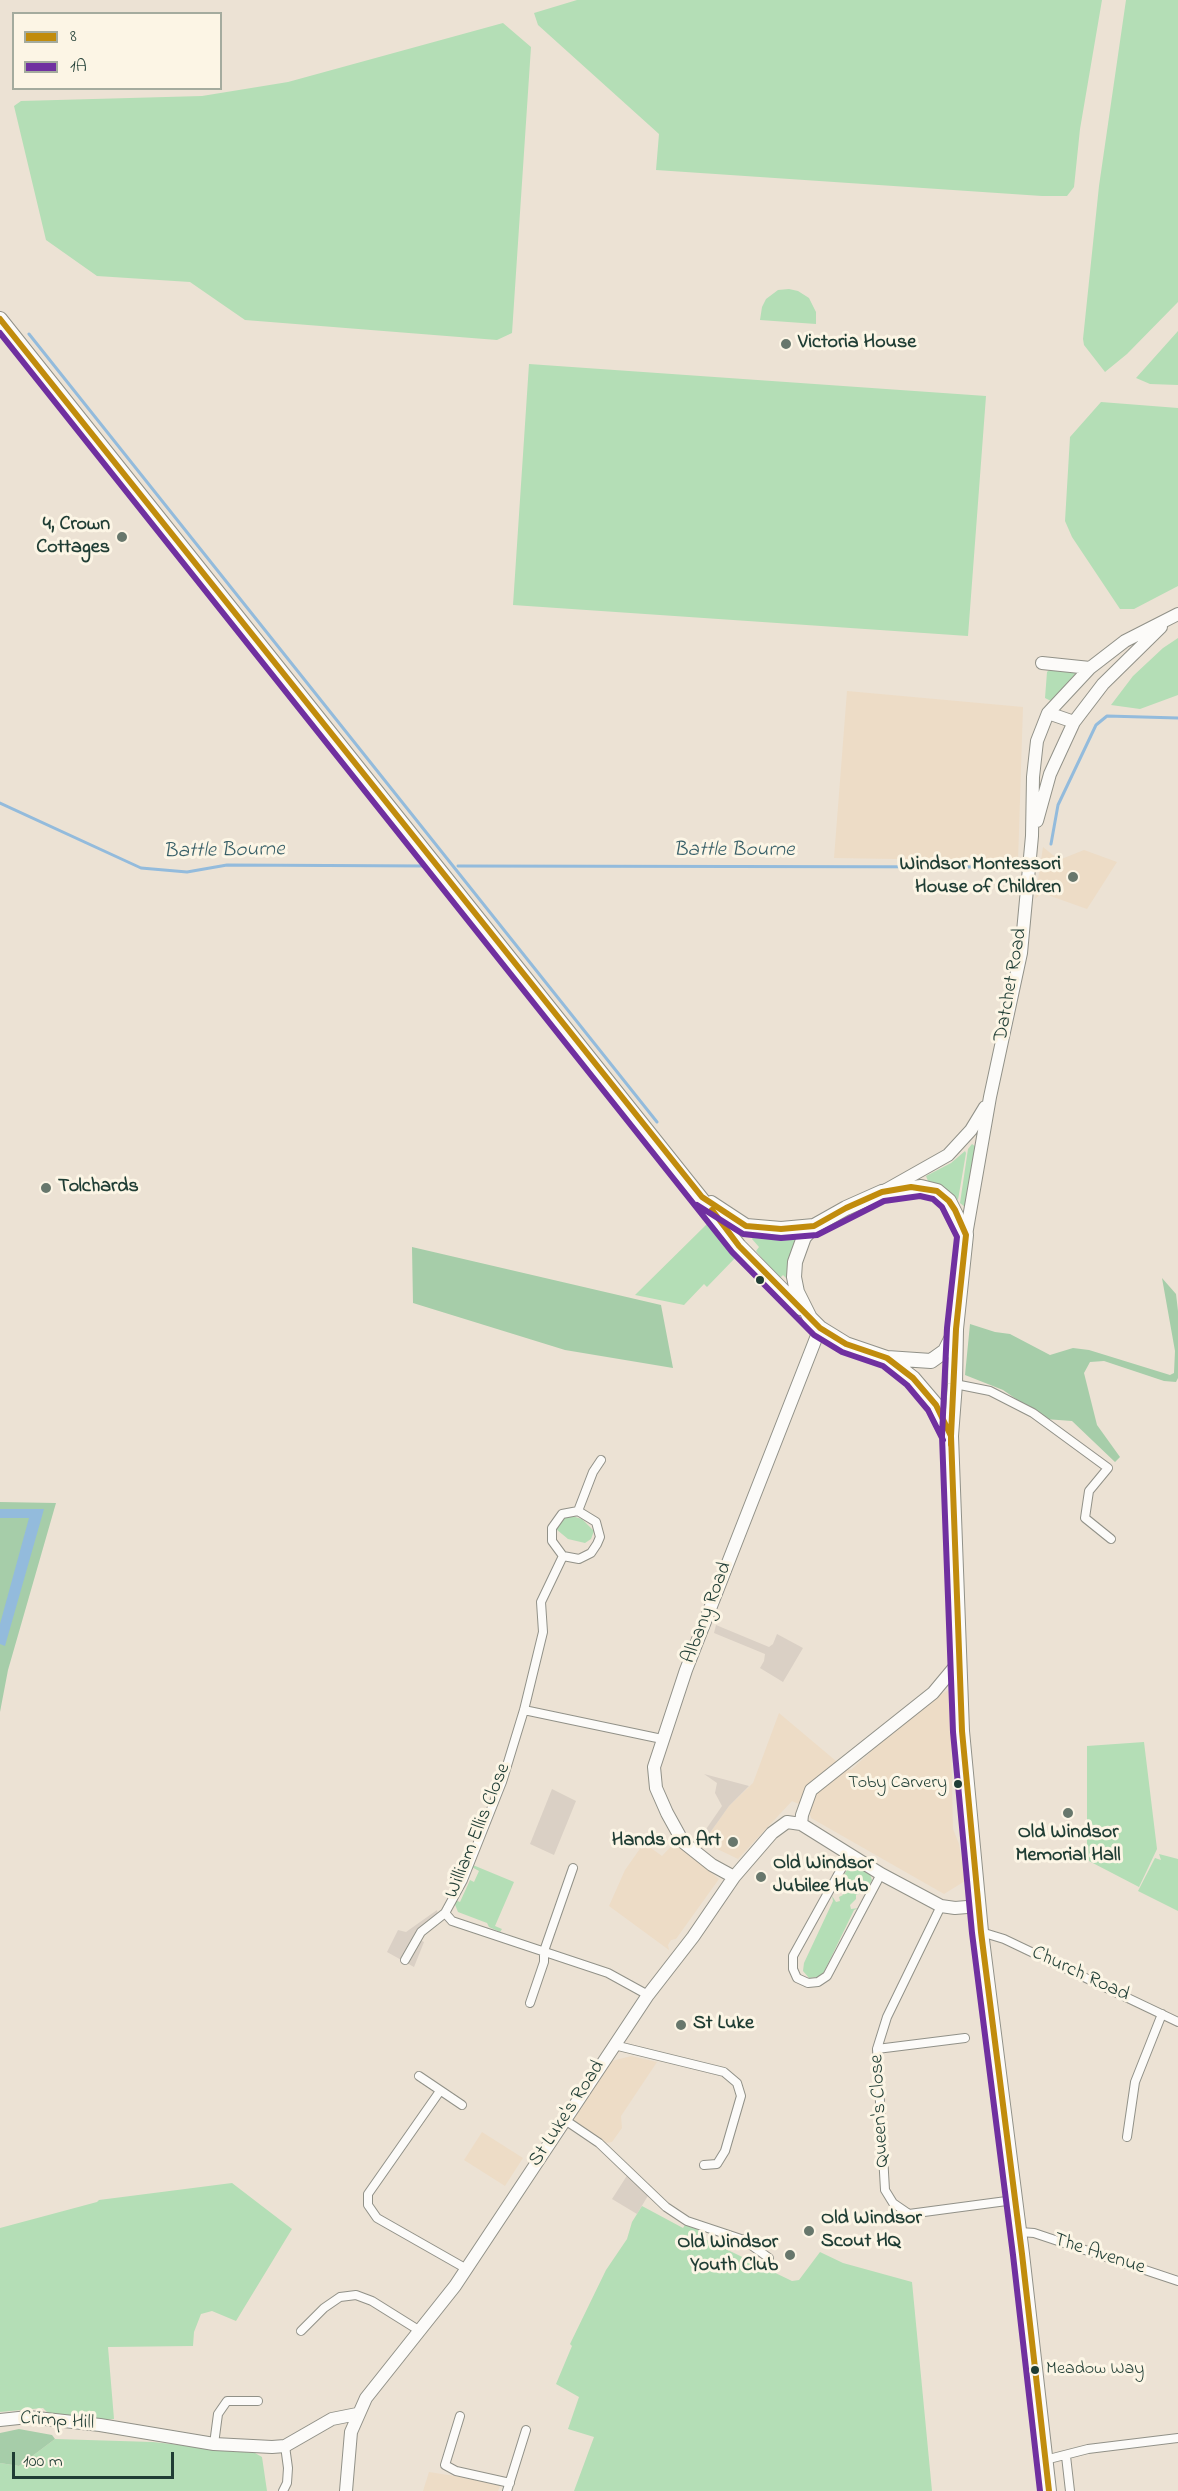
<!DOCTYPE html>
<style>
body{margin:0}
#map{position:relative;width:1178px;height:2491px;overflow:hidden;background:#ece2d4;font-family:"Indie Flower",sans-serif}
canvas{display:block}
.legend{position:absolute;left:12px;top:12px;width:210px;height:78px;box-sizing:border-box;background:#fcf5e5;border:2px solid #a4ab9e;margin:0;padding:8px 10px;list-style:none;font-size:18px;color:#1f3d34}
.legend li{display:flex;align-items:center;gap:12px;height:30px}
.legend b{width:30px;border:2px solid #a4ab9e}
.scale{position:absolute;left:12px;top:2452px;width:162px;height:27px;box-sizing:border-box;border:3px solid #1f3d34;border-top:0;padding-left:8px;font-size:18px;line-height:21px;white-space:nowrap;color:#1f3d34;-webkit-text-stroke:4px #fcf5e5;paint-order:stroke}
</style>
<div id="map">
<canvas width="1178" height="2491"></canvas>
<ul class="legend">
<li><b style="height:8px;background:#c18c0d"></b>8</li>
<li><b style="height:8px;background:#7030a0"></b>1A</li>
</ul>
<div class="scale">100 m</div>
</div>
<script>
const ctx = document.querySelector('canvas').getContext('2d');
ctx.lineJoin = 'round';
function paint(path, color) {
  ctx.fillStyle = color;
  ctx.fill(path, 'evenodd');
}
function toPath(rows) {
  const path = new Path2D();
  for (const r of rows) {
    path.moveTo(r[0], r[1]);
    for (let i = 2; i < r.length; i += 2) path.lineTo(r[i], r[i + 1]);
  }
  return path;
}
function stroke(path, color, width, dash) {
  ctx.strokeStyle = color;
  ctx.lineWidth = width;
  ctx.lineCap = dash ? 'butt' : 'round';
  ctx.setLineDash(dash || []);
  ctx.stroke(path);
}
function label(font, color, halo, rows, align = 'center') {
  ctx.font = font + ' "Indie Flower",sans-serif';
  ctx.lineWidth = 6;
  ctx.setLineDash([]);
  ctx.textBaseline = 'middle';
  ctx.strokeStyle = halo;
  ctx.fillStyle = color;
  for (const [text, x, y, turn = 0] of rows) {
    ctx.save();
    ctx.translate(x, y);
    ctx.rotate((+turn || 0) * Math.PI / 180);
    ctx.textAlign = isNaN(turn) ? turn : align;
    if (halo) ctx.strokeText(text, 0, 0);
    ctx.fillText(text, 0, 0);
    ctx.restore();
  }
}
paint(toPath([
 [847,691,1023,707,1018,861,834,858],
 [1043,847,1059,860,1084,850,1117,862,1087,909,1042,893,1035,899],
 [950,1689,953,1829,959,1844,965,1881,944,1894,811,1818,808,1808,792,1801,738,1859,707,1844,707,1837,729,1806,753,1783,779,1713,836,1761,851,1770,917,1709],
 [678,1839,689,1854,719,1879,676,1939,671,1940,668,1945,669,1950,609,1906,625,1870,644,1843,662,1856],
 [631,2056,657,2062,621,2116,622,2128,612,2142,606,2143,571,2119,573,2108,581,2109,608,2062],
 [482,2132,523,2158,505,2186,464,2160],
 [429,2472,493,2482,500,2486,498,2491,423,2491]
]), '#eddcc6');
paint(toPath([
 [716,1625,769,1647,773,1644,777,1634,803,1648,783,1682,760,1668,764,1661,765,1654,714,1633],
 [704,1774,749,1786,729,1806,707,1837,707,1844,700,1838,722,1806,715,1793,717,1783],
 [552,1789,576,1801,554,1855,530,1844],
 [437,1910,439,1921,418,1939,424,1942,414,1967,387,1952,398,1930,406,1932],
 [628,2174,649,2194,637,2214,612,2199]
]), '#dad0c5');
paint(toPath([
 [577,0,1102,0,1080,129,1074,187,1067,196,1042,196,656,170,659,134,538,25,534,13],
 [1126,0,1178,0,1178,302,1127,354,1105,372,1084,345,1083,339,1099,186],
 [503,23,531,47,512,333,497,340,245,320,190,282,97,276,46,240,14,106,21,101,202,96,288,82],
 [789,289,798,291,809,298,816,312,816,324,760,320,762,307,766,299,778,290],
 [1178,331,1178,385,1150,384,1136,378],
 [529,364,986,396,968,636,513,605],
 [1101,402,1178,408,1178,586,1134,609,1120,609,1072,537,1065,521,1070,437],
 [1178,638,1178,695,1140,709,1111,705,1133,676,1163,648],
 [1050,669,1076,673,1051,701,1045,698,1047,672],
 [972,1144,976,1147,965,1207,960,1203,968,1149],
 [965,1151,966,1153,958,1200,937,1184,928,1181,926,1176,951,1163],
 [708,1223,737,1256,707,1287,704,1284,684,1305,635,1295],
 [754,1232,783,1236,799,1233,791,1283,783,1275,779,1279,756,1251,759,1247,752,1239],
 [565,1514,582,1519,594,1531,591,1539,585,1543,568,1539,556,1529],
 [1144,1742,1157,1849,1139,1887,1087,1860,1087,1746],
 [1159,1854,1178,1859,1178,1911,1138,1891,1155,1858,1161,1860],
 [468,1863,514,1882,495,1926,502,1929,500,1932,489,1927,487,1923,458,1912,454,1902,455,1900,460,1902,470,1880,474,1882,479,1871,468,1865],
 [852,1866,857,1866,870,1874,872,1880,867,1891,856,1895,856,1899,850,1905,851,1909,859,1908,854,1910,824,1972,818,1977,809,1978,803,1971,804,1963,833,1901,832,1896,836,1902,840,1901,839,1897,843,1895,841,1891,845,1889,842,1878,848,1868],
 [232,2183,292,2229,236,2321,212,2311,201,2314,194,2332,193,2346,108,2347,114,2419,103,2420,49,2414,43,2408,0,2412,0,2228,97,2202,99,2200],
 [642,2206,683,2228,687,2222,694,2225,705,2239,792,2281,799,2280,820,2252,843,2263,912,2282,932,2491,574,2491,594,2437,568,2429,579,2397,556,2384,572,2346,570,2344,606,2270,627,2239,632,2222],
 [55,2439,153,2442,255,2453,262,2457,267,2491,0,2491,0,2463,19,2466]
]), '#b4deb6');
paint(toPath([
 [412,1247,661,1305,673,1368,565,1350,413,1303],
 [1162,1278,1176,1294,1178,1311,1178,1378,1176,1382,1164,1381,1104,1361,1090,1362,1084,1373,1097,1425,1120,1457,1115,1462,1072,1421,1045,1419,1003,1390,965,1375,970,1324,995,1332,1010,1334,1050,1355,1073,1348,1089,1350,1170,1375,1174,1373,1175,1351],
 [0,1502,56,1503,8,1670,0,1712],
 [19,2429,52,2435,55,2439,19,2466,0,2463,0,2433]
]), '#a6cda9');
paint(toPath([
 [0,1509,44,1509,5,1646,0,1644,0,1624,29,1518,0,1518]
]), '#93bbdc');
stroke(toPath([
 [29,334,657,1122],
 [0,803,141,868,187,872,227,865,427,866],
 [1051,844,1058,805,1096,725,1107,716,1178,718],
 [458,866,1010,867]
]), '#93bbdc', 3);
const street = toPath([
 [955,1384,990,1391,1033,1413,1108,1468,1089,1491,1085,1518,1111,1539],
 [578,1511,593,1472,601,1460],
 [563,1556,552,1541,552,1528,562,1514,578,1511,596,1522,600,1537,597,1544,591,1553,579,1559,563,1556,541,1602,543,1632,524,1710,502,1782,463,1880,445,1913,452,1921,608,1973,648,1995],
 [524,1710,662,1739],
 [849,1855,793,1956,793,1969,797,1978,808,1983,818,1982,827,1976,881,1874],
 [941,1906,887,2017,877,2049,885,2190,893,2203,909,2214,1014,2200],
 [981,1932,1004,1939,1178,2022],
 [405,1960,421,1932,445,1913],
 [530,2003,544,1962,544,1951,573,1868],
 [614,2045,724,2072,737,2083,741,2096,725,2151,717,2164,704,2165],
 [877,2049,965,2038],
 [419,2076,462,2105],
 [440,2091,368,2194,368,2205,377,2218,465,2268],
 [565,2120,599,2143,666,2207,687,2221,744,2240,769,2258],
 [1127,2137,1135,2082,1162,2014],
 [1020,2232,1034,2233,1178,2281],
 [301,2331,324,2308,340,2297,356,2295,372,2301,420,2331],
 [460,2416,445,2465,456,2471,510,2483],
 [214,2444,218,2414,227,2401,258,2401],
 [1066,2456,1070,2491],
 [1045,2460,1088,2449,1178,2438],
 [283,2491,287,2483,288,2468,285,2446],
 [507,2491,526,2430]
]);
const secondary = toPath([
 [1042,663,1090,668],
 [1048,713,1074,722],
 [1037,821,1050,774,1074,722,1103,684,1161,627],
 [886,1190,948,1155,971,1130,985,1107],
 [966,1235,990,1097,1021,953,1032,836,1033,777,1037,741,1048,713,1090,668,1125,641,1178,614],
 [801,1824,802,1815,811,1790,933,1693,958,1663],
 [734,1877,712,1865,683,1842,667,1813,656,1788,654,1767,686,1670,820,1328],
 [0,2420,28,2417,100,2425,214,2444,272,2447,285,2446,332,2419,357,2414],
 [346,2491,351,2432,366,2398,455,2286,648,1995,693,1937,734,1877,772,1833,787,1822,801,1824,881,1874,941,1906,955,1908,979,1906]
]);
const primary = toPath([
 [0,319,739,1246,800,1308],
 [711,1203,746,1226,781,1229,814,1226],
 [956,1329,945,1351,931,1361,887,1358,846,1344,820,1328,810,1318,797,1292,794,1277,795,1262,804,1237,814,1226,846,1208,882,1192,921,1187,937,1191,949,1201,966,1235,956,1329,955,1384,951,1436,962,1731,981,1932,1022,2254,1049,2491],
 [887,1358,913,1378,936,1405,950,1434]
]);
stroke(street, '#919188', 10);
stroke(secondary, '#919188', 14);
stroke(primary, '#919188', 16);
stroke(street, '#fcfbf9', 8);
stroke(secondary, '#fcfbf9', 12);
stroke(primary, '#fcfbf9', 14);
stroke(toPath([
 [0,319,702,1197,746,1226,781,1229,814,1226,846,1208,882,1192,911,1187,937,1191,949,1201,955,1210,966,1235,956,1329,951,1436,962,1731,981,1932,1022,2254,1049,2491],
 [712,1210,739,1246,820,1328,846,1344,887,1358,913,1378,936,1405,951,1436,951,1445]
]), '#c18c0d', 6);
stroke(toPath([
 [0,333,732,1252,814,1335,842,1352,883,1366,907,1385,928,1410,943,1440],
 [697,1205,743,1234,781,1238,817,1235,884,1201,920,1196,933,1199,942,1207,957,1237,947,1328,942,1436,953,1732,972,1933,1013,2255,1040,2491]
]), '#7030a0', 6);
for (const [x, y, r, color] of [
 [786,344,6,"#67776c"],
 [122,537,6,"#67776c"],
 [1073,877,6,"#67776c"],
 [46,1188,6,"#67776c"],
 [760,1280,5,"#1f3d34"],
 [958,1784,5,"#1f3d34"],
 [1068,1813,6,"#67776c"],
 [733,1842,6,"#67776c"],
 [761,1877,6,"#67776c"],
 [681,2025,6,"#67776c"],
 [809,2231,6,"#67776c"],
 [790,2255,6,"#67776c"],
 [1035,2370,5,"#1f3d34"]
]) {
  const dot = new Path2D();
  dot.arc(x, y, r, 0, 2 * Math.PI);
  ctx.fillStyle = color;
  ctx.fill(dot);
  stroke(dot, '#fcf5e5', 2);
}
label('18px', '#1f3d34', '#fcf5e5', [
 ["Toby Carvery",947,1784],
 ["Meadow Way",1046,2370,"left"]
], 'right');
label('bold 20px', '#1f3d34', '#fcf5e5', [
 ["Victoria House",798,344],
 ["4, Crown",110,526,"right"],
 ["Cottages",110,549,"right"],
 ["Windsor Montessori",1061,866,"right"],
 ["House of Children",1061,889,"right"],
 ["Tolchards",58,1188],
 ["Old Windsor",1068,1834,"center"],
 ["Memorial Hall",1068,1857,"center"],
 ["Hands on Art",721,1842,"right"],
 ["Old Windsor",773,1865],
 ["Jubilee Hub",773,1888],
 ["St Luke",693,2025],
 ["Old Windsor",821,2220],
 ["Scout HQ",821,2243],
 ["Old Windsor",778,2244,"right"],
 ["Youth Club",778,2267,"right"]
], 'left');
label('20px', '#1f3d34', '#fcf5e5', [
 ["Datchet Road",1012,985,-80],
 ["Albany Road",708,1613,-69],
 ["William Ellis Close",479,1831,-68],
 ["Church Road",1080,1975,25],
 ["Queen's Close",881,2111,-93],
 ["St Luke's Road",568,2114,-57],
 ["The Avenue",1099,2255,18],
 ["Crimp Hill",57,2422,4]
]);
label('italic 21px', '#365e67', '#fcf5e5', [
 ["Battle Bourne",224,852,-1],
 ["Battle Bourne",734,852]
]);
</script>
